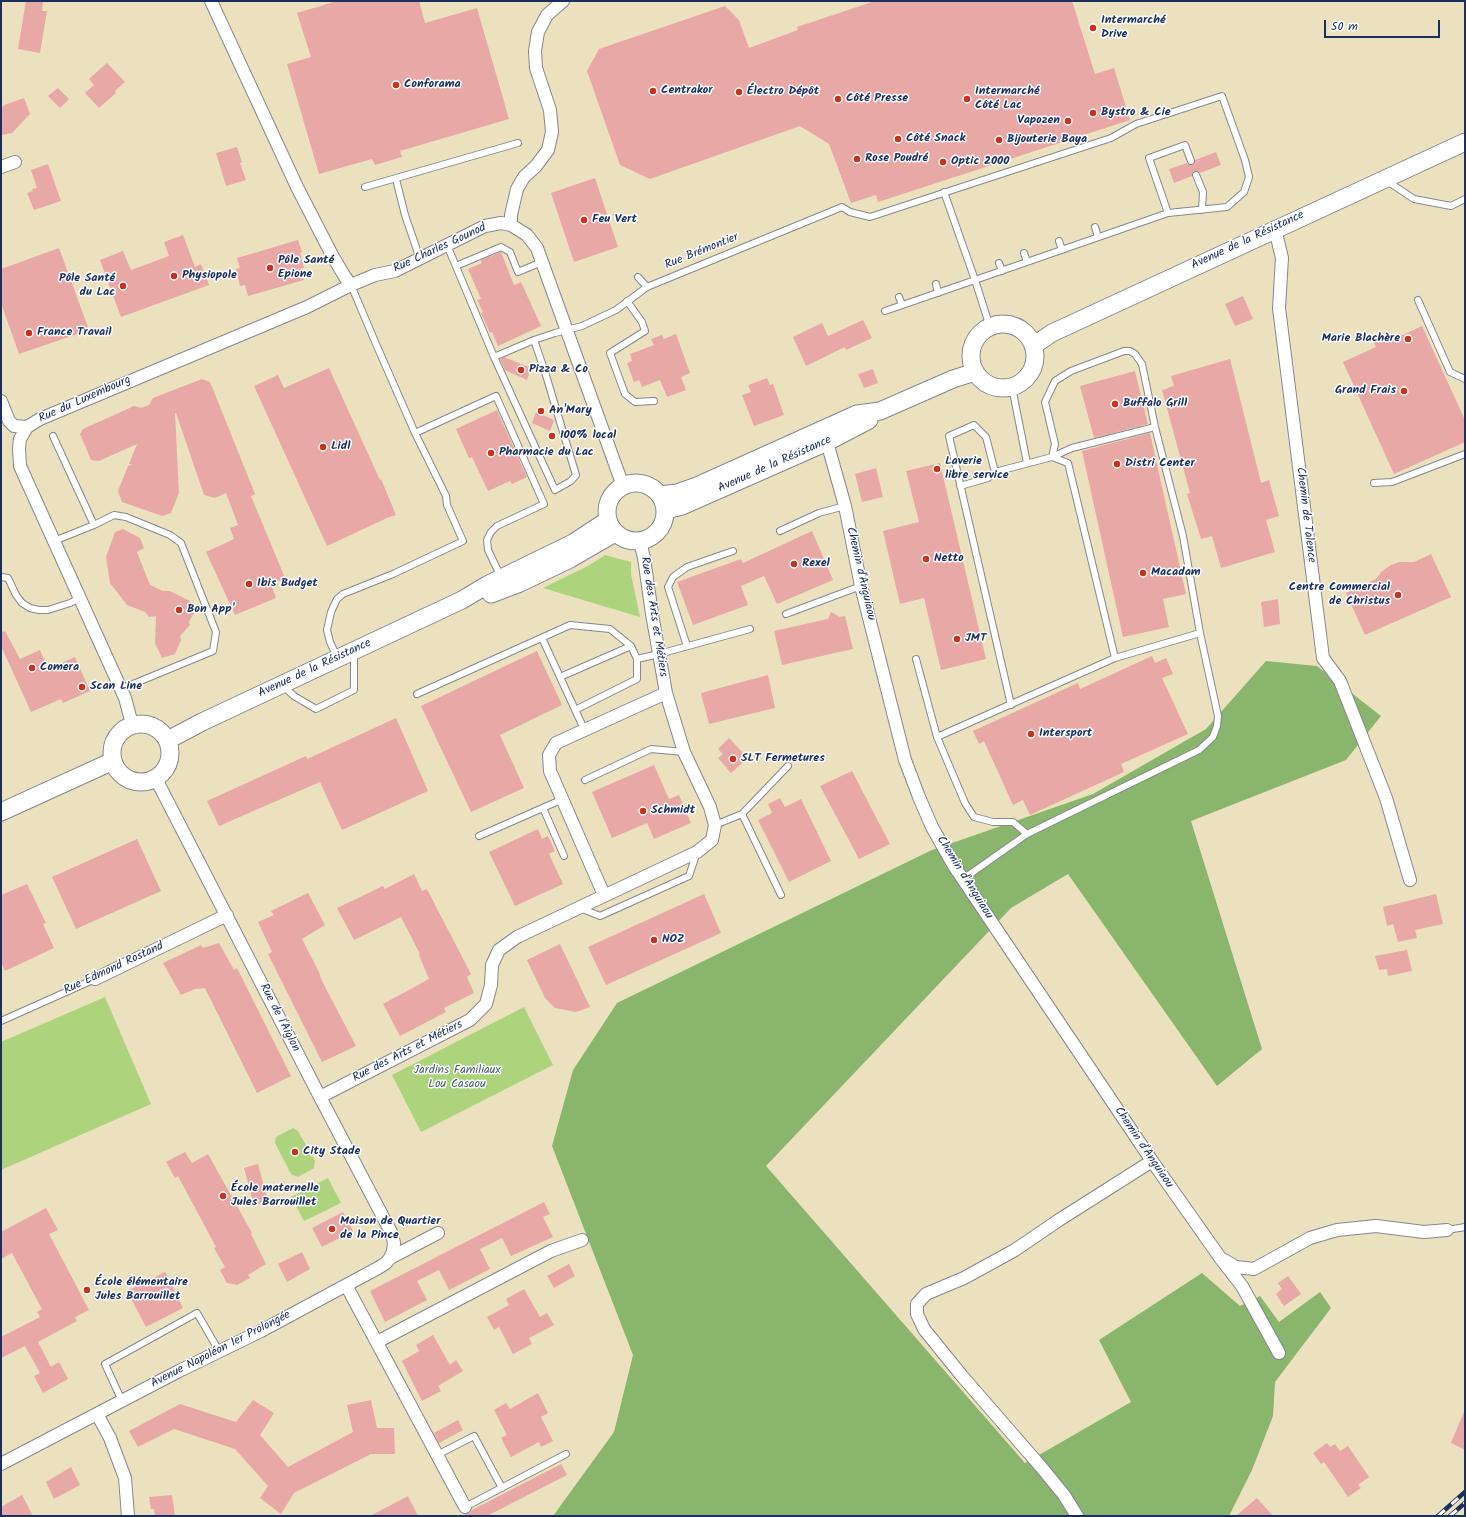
<!DOCTYPE html>
<meta charset="utf-8">
<style>
body{margin:0}
#map{position:relative;width:1466px;height:1517px;overflow:hidden;background:#ece1bf;font-family:Kalam,sans-serif}
canvas{display:block}
.frame{position:absolute;inset:0;border:2px solid #1b2f5e;pointer-events:none}
.scale{position:absolute;left:1324px;top:20px;width:116px;height:18px;box-sizing:border-box;border:2px solid #1b2f5e;border-top:0;padding-left:5px;font-size:12px;line-height:14px;white-space:nowrap;color:#1b2f5e;-webkit-text-stroke:3px #fff;paint-order:stroke}
</style>
<div id="map">
<canvas width="1466" height="1517"></canvas>
<div class="frame"></div>
<div class="scale">50 m</div>
</div>
<script>
const ctx = document.querySelector('canvas').getContext('2d');
ctx.lineJoin = 'round';
function paint(path, color) {
  ctx.fillStyle = color;
  ctx.fill(path, 'evenodd');
}
function toPath(rows) {
  const path = new Path2D();
  for (const r of rows) {
    if (r.length === 3) {
      path.moveTo(r[0] + r[2], r[1]);
      path.arc(r[0], r[1], r[2], 0, 2 * Math.PI);
      continue;
    }
    path.moveTo(r[0], r[1]);
    for (let i = 2; i < r.length; i += 2) path.lineTo(r[i], r[i + 1]);
  }
  return path;
}
function stroke(path, color, width, dash) {
  ctx.strokeStyle = color;
  ctx.lineWidth = width;
  ctx.lineCap = dash ? 'butt' : 'round';
  ctx.setLineDash(dash || []);
  ctx.stroke(path);
}
function label(font, color, halo, rows, align = 'center') {
  ctx.font = font + ' Kalam,sans-serif';
  ctx.lineWidth = 3;
  ctx.setLineDash([]);
  ctx.textBaseline = 'middle';
  ctx.strokeStyle = halo;
  ctx.fillStyle = color;
  for (const [text, x, y, turn = 0] of rows) {
    ctx.save();
    ctx.translate(x, y);
    ctx.rotate((+turn || 0) * Math.PI / 180);
    ctx.textAlign = isNaN(turn) ? turn : align;
    if (halo) ctx.strokeText(text, 0, 0);
    ctx.fillText(text, 0, 0);
    ctx.restore();
  }
}
paint(toPath([
 [605,555,631,562,631,574,640,617,543,588,588,566],
 [105,997,151,1104,1,1170,1,1042],
 [524,1007,553,1065,421,1132,392,1075],
 [293,1128,298,1131,315,1161,314,1168,298,1177,291,1174,275,1143,276,1137],
 [328,1178,341,1203,304,1221,291,1197]
]), '#add37d');
paint(toPath([
 [1266,661,1317,666,1381,716,1346,760,1191,821,1262,1049,1217,1086,1068,874,1011,908,766,1166,1025,1463,1131,1402,1099,1340,1202,1273,1240,1306,1260,1296,1279,1322,1320,1292,1331,1308,1275,1382,1273,1416,1252,1470,1229,1516,553,1516,614,1432,633,1355,552,1146,573,1070,617,1003,932,850,1093,794,1206,729]
]), '#8ab56c');
paint(toPath([
 [26,1,43,1,42,11,47,11,40,53,18,49],
 [337,1,419,1,425,23,477,8,509,119,400,151,402,157,375,165,372,159,319,174,287,64,311,57,297,13],
 [875,1,1072,1,1095,74,1114,68,1130,120,878,202,876,195,851,203,829,144,800,126,650,179,620,165,587,71,599,49,725,6,739,20,749,48,798,30,797,27],
 [107,63,125,82,115,91,116,93,99,108,85,93,94,85,89,79],
 [58,88,69,99,60,108,48,96],
 [24,98,30,114,12,133,1,135,1,109,4,105],
 [237,147,242,162,240,163,246,180,226,186,216,153],
 [1216,152,1221,165,1200,173,1198,171,1195,171,1192,173,1192,176,1174,183,1169,169,1187,163,1188,165,1192,165,1195,164,1195,160],
 [48,164,61,201,34,210,27,193,33,191,32,189,37,188,31,170],
 [595,178,618,247,574,262,551,193],
 [183,235,195,267,201,264,209,285,121,317,100,260,123,251,131,270,169,256,164,242],
 [298,240,302,252,300,253,304,268,301,268,304,280,248,296,245,285,240,286,236,269,240,268,237,258],
 [59,248,89,330,19,354,1,303,1,269],
 [501,252,514,285,521,282,541,326,498,346,492,332,490,333,481,313,483,312,477,300,481,299,468,269,482,263,481,260],
 [1243,296,1253,319,1235,326,1225,304],
 [863,320,872,338,846,350,845,347,806,366,793,337,822,323,828,336],
 [1422,326,1465,420,1465,442,1394,474,1343,362,1376,347,1372,338,1385,332,1392,340],
 [676,334,690,373,681,377,686,390,667,397,660,380,642,387,639,380,634,382,627,363,632,361,630,354,654,345,651,339,662,335,664,339],
 [504,357,531,368,527,380,505,370,500,359],
 [1230,359,1261,483,1269,480,1279,516,1266,520,1275,552,1221,568,1212,536,1201,539,1187,494,1190,493,1162,390,1174,386,1171,376],
 [329,368,380,480,381,479,396,515,387,518,327,546,254,386,278,375,284,388],
 [873,369,878,383,864,388,858,374],
 [1135,371,1148,424,1094,438,1080,386],
 [767,378,770,385,773,384,784,415,754,426,742,395,751,392,748,385],
 [202,379,210,382,255,494,251,496,285,578,271,584,276,598,235,615,206,552,234,539,230,528,238,525,226,493,215,498,204,495,176,413,175,413,179,493,171,513,162,516,122,502,118,491,128,466,133,464,129,464,137,444,99,461,91,460,80,434,83,429,134,406,141,408,149,405,153,398],
 [497,410,527,477,512,484,510,481,488,491,472,457,469,458,456,429],
 [536,412,554,420,550,431,532,423],
 [1150,433,1186,594,1163,599,1169,627,1123,637,1082,451],
 [940,463,986,659,941,670,924,598,900,604,883,531,919,522,906,471],
 [876,468,883,497,862,502,855,474],
 [123,529,140,538,144,548,137,552,150,585,163,591,170,591,190,601,194,613,189,622,190,625,180,636,181,640,175,654,162,658,155,643,156,616,149,617,145,612,127,605,110,583,106,557,115,532],
 [812,531,833,580,777,604,764,576,741,586,748,605,693,625,677,582,741,559,743,563],
 [1431,554,1451,597,1365,635,1346,593,1376,579,1381,572,1391,565,1399,562,1414,562],
 [1278,599,1280,624,1264,627,1261,602],
 [831,612,840,617,845,616,853,649,782,665,774,631,828,619],
 [5,631,20,659,40,650,48,669,75,657,90,691,63,703,61,699,31,712,1,646,1,633],
 [537,651,562,705,500,735,524,788,471,812,421,706],
 [1152,656,1155,663,1166,658,1173,674,1162,678,1188,734,1121,764,1124,772,1030,815,1023,800,1013,805,984,741,979,744,973,731,1078,683,1080,689],
 [768,675,775,708,709,724,701,693],
 [396,718,428,791,342,830,320,782,219,826,207,801,306,756,307,759],
 [729,738,748,758,731,773,718,758,723,754,718,749],
 [654,765,669,799,679,795,691,823,654,839,647,823,612,838,592,792],
 [852,771,890,844,859,859,820,786],
 [780,798,785,807,801,799,831,861,789,882,758,820,772,813,768,804],
 [538,829,542,839,548,836,555,851,549,854,563,884,515,906,489,852],
 [137,839,161,891,76,929,52,877],
 [414,874,422,891,427,889,430,895,471,974,467,977,474,993,444,1008,446,1012,400,1036,383,1004,429,979,419,955,420,954,401,917,354,940,337,908,383,886,385,889],
 [27,884,46,923,43,924,54,948,5,971,1,962,1,895],
 [308,893,325,925,302,939,319,972,322,981,356,1046,322,1062,268,954,272,952,258,922,274,915,271,911],
 [704,894,721,933,606,985,588,947],
 [1436,894,1443,924,1415,930,1417,938,1398,942,1393,924,1387,926,1383,907],
 [219,943,234,970,237,968,291,1076,257,1093,205,988,195,989,181,995,163,963,201,945,203,948],
 [560,944,590,1007,576,1012,555,1008,545,998,527,960],
 [1407,950,1412,971,1388,976,1387,969,1379,970,1375,956],
 [185,1152,192,1163,208,1154,252,1233,251,1234,266,1264,248,1275,250,1278,237,1285,227,1283,220,1270,225,1267,214,1248,216,1247,178,1176,175,1178,166,1162],
 [258,1164,268,1201,254,1205,244,1168],
 [544,1202,550,1214,543,1217,553,1237,511,1256,502,1238,480,1249,490,1269,449,1290,439,1270,417,1281,427,1300,385,1322,370,1291],
 [46,1208,58,1230,49,1234,89,1310,75,1317,77,1321,38,1342,51,1367,59,1362,68,1379,43,1393,34,1376,40,1373,25,1346,1,1358,1,1337,40,1317,37,1312,42,1309,12,1253,1,1259,1,1232],
 [343,1212,353,1231,322,1247,312,1228],
 [302,1252,310,1269,287,1282,278,1264],
 [569,1264,575,1276,554,1288,547,1276],
 [165,1272,183,1308,146,1327,127,1291],
 [1288,1276,1301,1294,1284,1306,1276,1294,1282,1289,1278,1283],
 [524,1289,540,1317,547,1313,554,1325,529,1338,532,1344,513,1354,499,1327,494,1330,487,1317,509,1305,506,1299],
 [433,1335,450,1365,456,1360,463,1371,438,1386,441,1391,422,1401,402,1361,419,1351,416,1345],
 [538,1393,548,1413,541,1417,553,1441,541,1447,539,1442,511,1457,501,1438,507,1435,494,1410,506,1403,510,1409],
 [253,1400,274,1413,260,1435,288,1467,353,1432,347,1405,371,1400,377,1428,394,1428,395,1454,371,1454,294,1493,281,1514,260,1498,268,1486,235,1449,174,1429,138,1447,129,1431,180,1404,236,1422],
 [1465,1409,1465,1450,1451,1443],
 [458,1420,463,1430,439,1443,434,1433],
 [1327,1443,1330,1447,1335,1444,1340,1451,1348,1446,1369,1477,1358,1485,1361,1488,1348,1497,1324,1462,1321,1464,1313,1453],
 [561,1464,567,1475,487,1516,460,1516,468,1514,472,1510],
 [71,1467,80,1485,54,1499,46,1482],
 [22,1495,33,1516,1,1516,1,1507],
 [172,1495,175,1516,155,1516,154,1509,151,1509,149,1497],
 [408,1496,418,1516,370,1516],
 [1257,1498,1273,1516,1236,1516]
]), '#e8a8a5');
const lane = toPath([
 [1196,175,1203,192,1202,210],
 [396,179,405,215,420,259],
 [1387,181,1414,199,1451,206,1465,199],
 [365,187,518,143],
 [1168,213,1149,158,1185,145,1191,161],
 [1095,227,1098,237],
 [1059,241,1062,250],
 [447,245,494,357,555,490,571,481,576,475,545,372,534,340],
 [1024,253,1027,262],
 [999,263,1002,271],
 [456,266,501,247,510,252,518,272,542,262],
 [638,277,647,287],
 [936,284,938,293],
 [899,297,902,305],
 [1418,300,1450,372,1465,379],
 [627,301,642,322,645,331,610,353,625,394,635,402,654,401],
 [885,311,975,280,944,192],
 [494,357,534,340,555,333,582,326,616,310,647,287,842,207,850,212,870,217,1111,138,1136,124,1222,96,1245,160,1249,177,1244,192,1227,207,1168,213,975,280,990,327],
 [1012,387,1027,463],
 [415,433,496,396,544,504,497,526,491,532,487,540,488,550,501,577],
 [53,436,94,525,114,515,126,517,170,535,181,543,216,632,213,651,121,689],
 [995,472,986,437,974,425,949,436,1011,705],
 [1374,483,1392,482,1465,454],
 [960,486,988,478,995,472,1052,457,1072,448,1155,427],
 [780,531,819,513,845,506],
 [54,541,94,525],
 [1,577,8,578,16,595,22,603,30,608,39,610,48,610,70,603,80,598],
 [786,614,861,586],
 [542,638,584,729],
 [687,646,668,587,673,577,687,567,733,551],
 [337,657,330,642,327,630,331,612,337,599,343,594,393,574,463,541,447,505,446,496,415,433,376,344,351,285],
 [1115,658,1200,633],
 [916,659,937,737,965,803,974,817,993,822,1013,822,1027,834],
 [560,677,631,646],
 [282,685,294,696,316,709,354,690,354,652],
 [417,694,570,625,610,629,631,646,637,659,659,654,750,629],
 [575,710,637,679,637,659],
 [937,737,1115,658,1068,463,1052,457],
 [585,780,651,749,684,752],
 [543,808,564,856],
 [742,814,781,895],
 [715,825,742,814,788,766],
 [479,836,563,799],
 [963,879,1027,834,1199,750,1213,737,1217,726,1218,716,1200,633,1183,536,1155,427,1142,364,1135,354,1130,351,1124,351,1071,371,1055,381,1045,402,1055,444,1052,457],
 [580,908,600,916,689,876,697,852],
 [1,1021,95,979],
 [1447,1230,1465,1227],
 [122,1401,105,1364,197,1313,219,1351],
 [437,1455,474,1436,502,1488],
 [465,1507,566,1454]
]);
const street = toPath([
 [211,1,297,187,332,255,345,277,351,285,375,275,395,271,485,226,501,223,511,225,527,235,537,248,623,486],
 [1,167,15,162],
 [511,225,511,215,517,189,524,177,536,166,548,150,552,132,550,110,536,68,535,51,538,32,547,15,563,1],
 [1275,229,1282,258,1279,308,1323,658,1340,681,1355,719,1386,798,1410,880],
 [1,401,9,421,14,426,27,427],
 [827,442,845,506,861,586,905,760,919,797,932,827,954,866,1152,1161,1221,1259,1242,1286,1279,1353],
 [132,724,125,698,20,466,19,448,20,439,27,427,40,419,307,307,351,285],
 [156,779,320,1097,392,1234,394,1243,393,1251,390,1258],
 [604,895,550,771,549,755,556,743,666,693],
 [95,979,227,915],
 [320,1097,470,1020,486,1004,491,985,492,965,499,950,517,937,697,852,712,840,715,825,710,807,684,752,666,693,652,614,644,558,640,541],
 [1224,1260,1236,1267,1254,1269,1310,1238,1337,1230,1376,1226,1424,1232,1447,1230],
 [346,1285,465,1507],
 [377,1342,551,1251,582,1240],
 [97,1414,110,1438,125,1478,128,1516],
 [1,1464,179,1371,261,1331,378,1268,386,1263,390,1258,438,1233],
 [1077,1516,1064,1495,1042,1468,962,1376,924,1329,917,1314,917,1304,926,1294,964,1278,1015,1250,1059,1220,1152,1161]
]);
const secondary = toPath([
 [1003,356,32],
 [1033,346,1052,333,1465,142],
 [636,512,29],
 [660,495,677,493,697,486,857,414,880,411,953,379,975,372],
 [666,510,682,506,827,442,869,420],
 [491,594,520,583,570,559,615,533],
 [141,753,29],
 [168,740,202,722,462,600,487,585,573,543,608,520],
 [1,812,113,761]
]);
stroke(lane, '#84888e', 8);
stroke(street, '#84888e', 14);
stroke(secondary, '#84888e', 19);
stroke(lane, '#fff', 6);
stroke(street, '#fff', 12);
stroke(secondary, '#fff', 17);
const rail = toPath([
 [1438,1516,1465,1492],
 [1450,1516,1465,1503]
]);
stroke(rail, '#1b2f5e', 4.5);
stroke(rail, '#fff', 3, [9]);
for (const [x, y, r, color] of [
 [1093,28,4,"#c8321e"],
 [396,85,4,"#c8321e"],
 [653,91,4,"#c8321e"],
 [739,92,4,"#c8321e"],
 [838,99,4,"#c8321e"],
 [967,99,4,"#c8321e"],
 [1093,113,4,"#c8321e"],
 [1068,121,4,"#c8321e"],
 [898,139,4,"#c8321e"],
 [999,140,4,"#c8321e"],
 [857,159,4,"#c8321e"],
 [943,162,4,"#c8321e"],
 [584,220,4,"#c8321e"],
 [270,268,4,"#c8321e"],
 [174,276,4,"#c8321e"],
 [123,286,4,"#c8321e"],
 [29,333,4,"#c8321e"],
 [1408,339,4,"#c8321e"],
 [521,370,4,"#c8321e"],
 [1404,391,4,"#c8321e"],
 [1115,404,4,"#c8321e"],
 [541,411,4,"#c8321e"],
 [552,436,4,"#c8321e"],
 [323,447,4,"#c8321e"],
 [491,453,4,"#c8321e"],
 [1117,464,4,"#c8321e"],
 [937,469,4,"#c8321e"],
 [926,559,4,"#c8321e"],
 [794,564,4,"#c8321e"],
 [1143,573,4,"#c8321e"],
 [249,584,4,"#c8321e"],
 [1398,595,4,"#c8321e"],
 [179,610,4,"#c8321e"],
 [957,639,4,"#c8321e"],
 [32,668,4,"#c8321e"],
 [82,687,4,"#c8321e"],
 [1031,734,4,"#c8321e"],
 [733,759,4,"#c8321e"],
 [643,811,4,"#c8321e"],
 [654,940,4,"#c8321e"],
 [295,1152,4,"#c8321e"],
 [223,1196,4,"#c8321e"],
 [332,1229,4,"#c8321e"],
 [87,1290,4,"#c8321e"]
]) {
  const dot = new Path2D();
  dot.arc(x, y, r, 0, 2 * Math.PI);
  ctx.fillStyle = color;
  ctx.fill(dot);
  stroke(dot, '#fff', 1.5);
}
label('bold 12px', '#1b2f5e', '#fff', [
 ["Intermarché",1101,21],
 ["Drive",1101,35],
 ["Conforama",404,85],
 ["Centrakor",661,91],
 ["Électro Dépôt",747,92],
 ["Intermarché",975,92],
 ["Côté Lac",975,106],
 ["Côté Presse",846,99],
 ["Bystro & Cie",1101,113],
 ["Vapozen",1060,121,"right"],
 ["Côté Snack",906,139],
 ["Bijouterie Baya",1007,140],
 ["Rose Poudré",865,159],
 ["Optic 2000",951,162],
 ["Feu Vert",592,220],
 ["Pôle Santé",278,261],
 ["Epione",278,275],
 ["Physiopole",182,276],
 ["Pôle Santé",115,279,"right"],
 ["du Lac",115,293,"right"],
 ["France Travail",37,333],
 ["Marie Blachère",1400,339,"right"],
 ["Pizza & Co",529,370],
 ["Grand Frais",1396,391,"right"],
 ["Buffalo Grill",1123,404],
 ["An'Mary",549,411],
 ["100% local",560,436],
 ["Lidl",331,447],
 ["Pharmacie du Lac",499,453],
 ["Laverie",945,462],
 ["libre service",945,476],
 ["Distri Center",1125,464],
 ["Netto",934,559],
 ["Rexel",802,564],
 ["Macadam",1151,573],
 ["Ibis Budget",257,584],
 ["Centre Commercial",1390,588,"right"],
 ["de Christus",1390,602,"right"],
 ["Bon App'",187,610],
 ["JMT",965,639],
 ["Comera",40,668],
 ["Scan Line",90,687],
 ["Intersport",1039,734],
 ["SLT Fermetures",741,759],
 ["Schmidt",651,811],
 ["NOZ",662,940],
 ["City Stade",303,1152],
 ["École maternelle",231,1189],
 ["Jules Barrouillet",231,1203],
 ["Maison de Quartier",340,1222],
 ["de la Pince",340,1236],
 ["École élémentaire",95,1283],
 ["Jules Barrouillet",95,1297]
], 'left');
label('12px', '#1b2f5e', '#fff', [
 ["Avenue de la Résistance",1248,241,-25],
 ["Rue Charles Gounod",440,249,-25],
 ["Rue Brémontier",702,252,-22],
 ["Rue du Luxembourg",85,400,-24],
 ["Avenue de la Résistance",775,465,-24],
 ["Chemin de Talence",1305,515,83],
 ["Chemin d'Anguiaou",860,574,77],
 ["Rue des Arts et Métiers",653,617,81],
 ["Avenue de la Résistance",315,669,-25],
 ["Chemin d'Anguiaou",964,878,58],
 ["Rue Edmond Rostand",114,969,-25],
 ["Rue de l'Aiglon",279,1018,63],
 ["Rue des Arts et Métiers",408,1052,-27],
 ["Chemin d'Anguiaou",1143,1148,56],
 ["Avenue Napoléon 1er Prolongée",221,1350,-27]
]);
label('12px', '#476067', '#fff', [
 ["Jardins Familiaux",457,1071],
 ["Lou Casaou",457,1085]
]);
</script>
